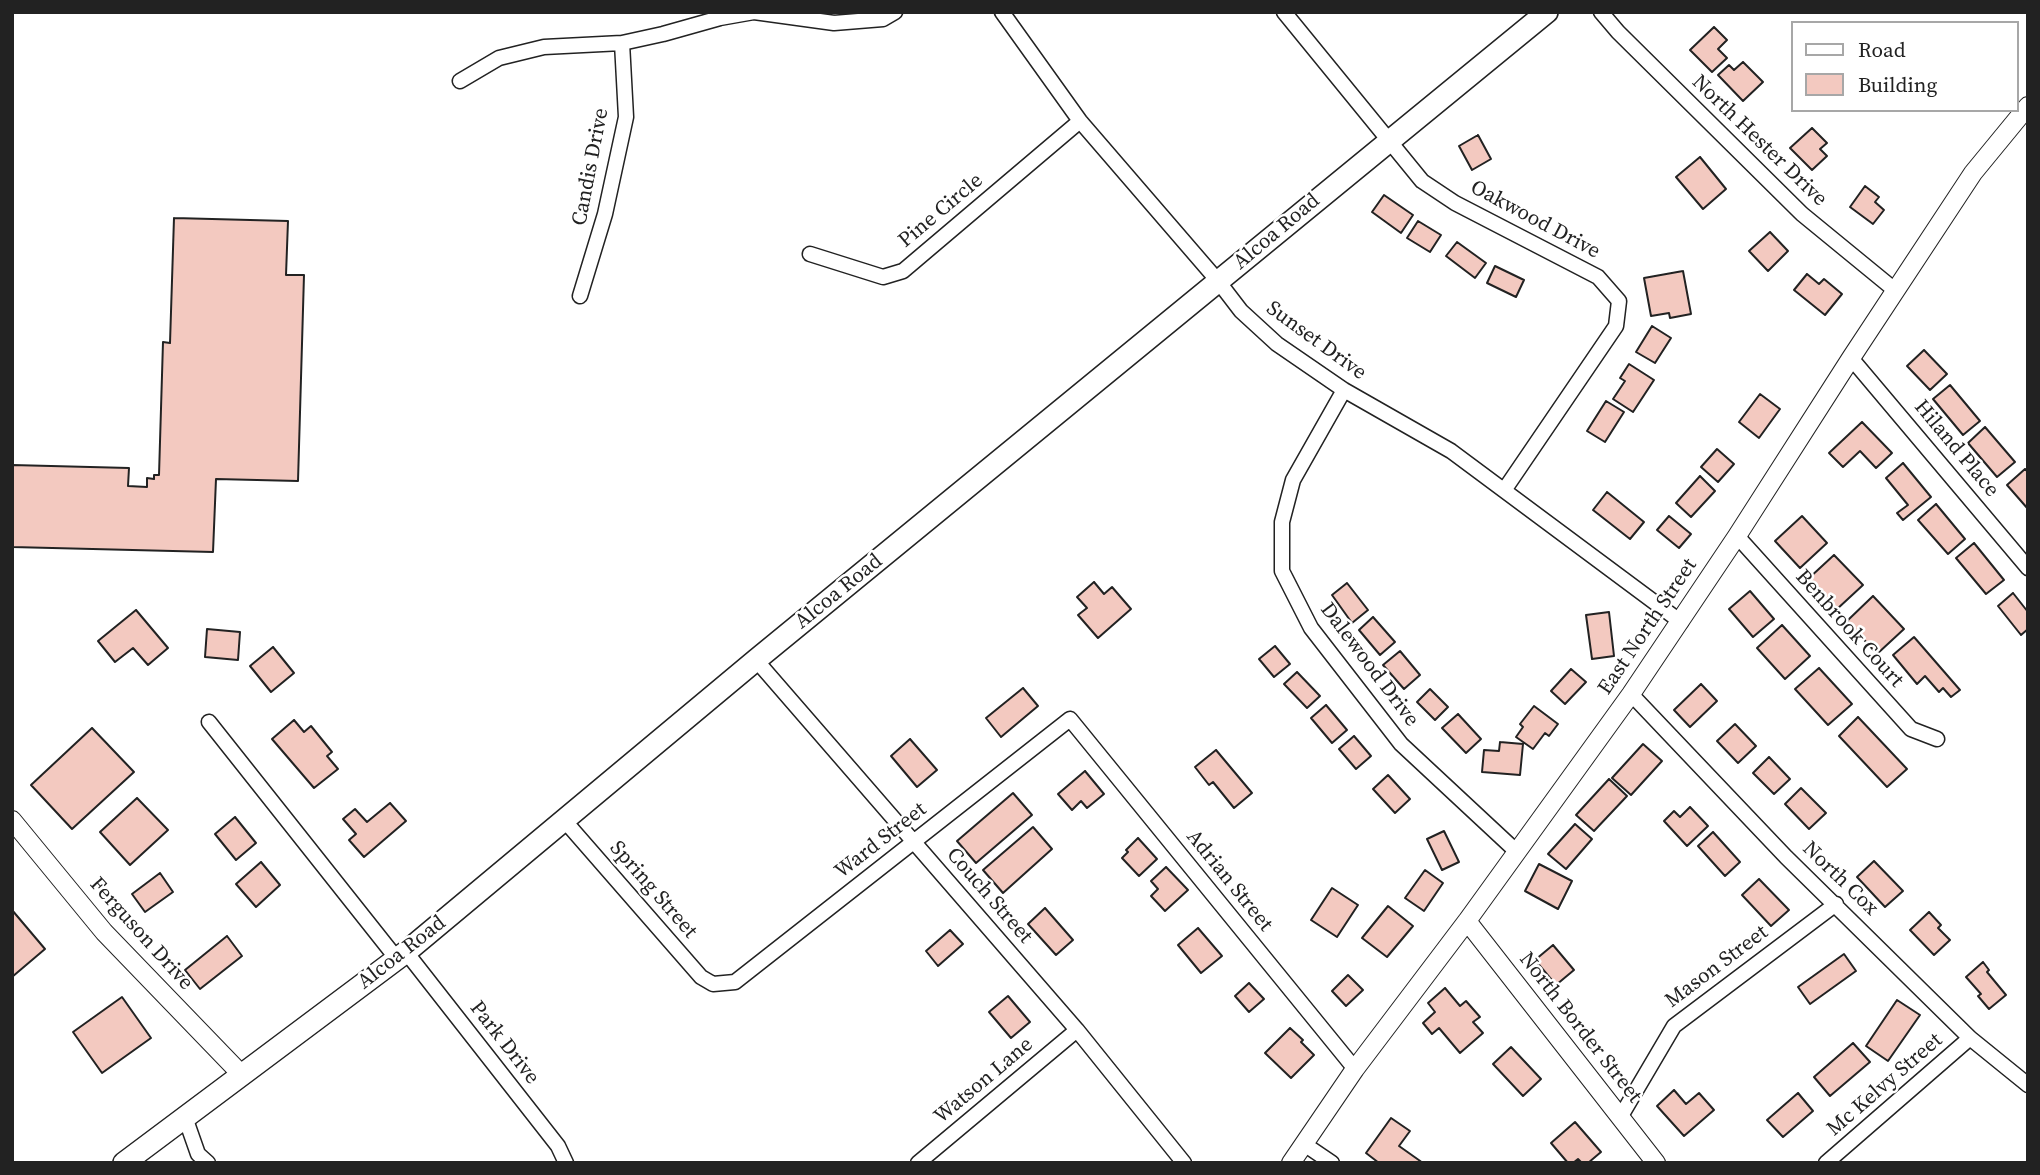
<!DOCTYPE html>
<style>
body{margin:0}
#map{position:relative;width:2040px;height:1175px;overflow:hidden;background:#fff;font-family:"Source Serif 4",serif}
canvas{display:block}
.frame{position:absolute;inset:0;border:14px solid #222;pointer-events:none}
.legend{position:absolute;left:1791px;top:21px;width:228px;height:91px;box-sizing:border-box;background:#fff;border:2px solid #a7a7a7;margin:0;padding:9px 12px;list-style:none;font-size:21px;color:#222}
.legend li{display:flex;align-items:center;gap:14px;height:35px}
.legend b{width:35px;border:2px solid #a7a7a7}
</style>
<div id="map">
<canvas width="2040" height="1175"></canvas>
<div class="frame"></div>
<ul class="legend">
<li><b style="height:9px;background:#fff"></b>Road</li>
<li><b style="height:19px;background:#f3c9c0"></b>Building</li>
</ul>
</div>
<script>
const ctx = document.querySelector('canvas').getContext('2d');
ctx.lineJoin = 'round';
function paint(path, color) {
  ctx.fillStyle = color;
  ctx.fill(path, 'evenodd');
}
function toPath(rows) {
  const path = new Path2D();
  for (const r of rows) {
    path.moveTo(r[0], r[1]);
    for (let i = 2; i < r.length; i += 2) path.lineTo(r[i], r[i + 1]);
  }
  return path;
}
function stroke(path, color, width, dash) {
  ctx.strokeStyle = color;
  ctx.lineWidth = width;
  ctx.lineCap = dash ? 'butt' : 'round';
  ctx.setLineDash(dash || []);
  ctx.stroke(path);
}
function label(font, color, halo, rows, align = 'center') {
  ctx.font = font + ' "Source Serif 4",serif';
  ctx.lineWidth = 5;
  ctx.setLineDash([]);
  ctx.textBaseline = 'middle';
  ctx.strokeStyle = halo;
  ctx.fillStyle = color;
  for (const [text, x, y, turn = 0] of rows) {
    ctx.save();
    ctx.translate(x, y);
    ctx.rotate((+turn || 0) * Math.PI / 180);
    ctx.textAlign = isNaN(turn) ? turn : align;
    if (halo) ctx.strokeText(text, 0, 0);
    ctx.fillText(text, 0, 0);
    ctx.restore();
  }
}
const building = toPath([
 [1714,27,1727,40,1718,49,1727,58,1712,72,1690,50,1714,27],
 [1743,62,1763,82,1743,101,1718,75,1729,65,1734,70,1743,62],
 [1812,128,1827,143,1820,149,1827,156,1812,170,1790,148,1812,128],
 [1478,135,1491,159,1472,170,1459,146,1478,135],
 [1700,157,1726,189,1703,209,1676,177,1700,157],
 [1865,186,1879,197,1875,202,1884,210,1873,224,1850,207,1865,186],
 [1384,195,1413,215,1401,233,1372,212,1384,195],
 [174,218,288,221,286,275,304,275,298,481,216,479,213,552,12,547,12,465,129,468,128,486,147,487,147,478,154,479,154,475,159,475,163,342,170,343,174,218],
 [1418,221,1441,235,1430,252,1407,238,1418,221],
 [1770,232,1788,251,1768,271,1749,251,1770,232],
 [1457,242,1486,263,1475,278,1446,256,1457,242],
 [1495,266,1524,280,1516,297,1487,283,1495,266],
 [1683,271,1691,314,1670,318,1669,313,1651,316,1644,278,1683,271],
 [1807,274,1819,284,1824,279,1842,294,1825,315,1794,290,1807,274],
 [1652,326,1671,338,1655,363,1636,352,1652,326],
 [1924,350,1947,374,1930,390,1907,366,1924,350],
 [1629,364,1654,380,1633,412,1613,399,1625,381,1620,378,1629,364],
 [1950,385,1980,421,1963,435,1933,399,1950,385],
 [1760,394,1780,409,1759,438,1739,422,1760,394],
 [1606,401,1624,412,1605,442,1587,431,1606,401],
 [1862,422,1892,453,1876,468,1860,451,1843,467,1829,453,1862,422],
 [1985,427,2015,462,1997,477,1968,443,1985,427],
 [1717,449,1734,464,1718,482,1701,467,1717,449],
 [1903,463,1931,497,1903,520,1897,513,1908,505,1886,478,1903,463],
 [2025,469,2028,472,2028,509,2007,485,2025,469],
 [1700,476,1715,491,1691,517,1676,503,1700,476],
 [1607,492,1644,522,1630,539,1593,510,1607,492],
 [1936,504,1965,539,1948,554,1918,520,1936,504],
 [1669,516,1691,534,1679,548,1657,530,1669,516],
 [1802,516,1827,543,1800,568,1775,541,1802,516],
 [1974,543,2004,580,1986,594,1956,558,1974,543],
 [1834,555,1863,585,1836,610,1808,579,1834,555],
 [1094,582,1104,594,1112,587,1131,609,1098,638,1078,615,1087,608,1077,597,1094,582],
 [1347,583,1368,610,1352,623,1332,595,1347,583],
 [1750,591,1774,619,1753,637,1729,609,1750,591],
 [2013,593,2028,612,2028,629,2021,635,1998,606,2013,593],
 [1873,596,1904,629,1877,654,1847,621,1873,596],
 [136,610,168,648,148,665,133,648,115,662,98,641,136,610],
 [1609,612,1614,656,1592,659,1586,615,1609,612],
 [1373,617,1395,642,1380,655,1359,630,1373,617],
 [1782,625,1810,656,1785,679,1757,648,1782,625],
 [207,629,240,632,238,660,205,657,207,629],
 [1914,637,1960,690,1951,697,1943,688,1939,692,1925,676,1917,684,1893,655,1914,637],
 [1275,646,1290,664,1274,677,1259,659,1275,646],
 [273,647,294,673,271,692,250,666,273,647],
 [1400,651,1420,675,1404,689,1383,665,1400,651],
 [1819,668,1852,704,1828,725,1795,689,1819,668],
 [1571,669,1586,682,1565,704,1551,691,1571,669],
 [1297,672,1320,696,1307,708,1284,684,1297,672],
 [1701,684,1717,701,1690,727,1674,710,1701,684],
 [1023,688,1038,706,1001,737,986,718,1023,688],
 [1430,689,1448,707,1435,720,1417,702,1430,689],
 [1326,705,1347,730,1332,743,1311,718,1326,705],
 [1534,706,1558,724,1549,736,1545,733,1533,749,1516,737,1523,727,1520,724,1534,706],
 [1458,714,1481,739,1466,753,1442,728,1458,714],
 [1858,717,1907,769,1887,787,1839,736,1858,717],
 [294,720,304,732,311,726,332,752,327,756,338,769,314,788,272,739,294,720],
 [1735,724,1756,746,1738,763,1717,741,1735,724],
 [92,728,134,772,72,829,31,785,92,728],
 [1354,736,1371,756,1356,769,1339,749,1354,736],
 [910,739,937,770,917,787,891,756,910,739],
 [1500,742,1523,744,1520,775,1482,772,1484,750,1499,751,1500,742],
 [1643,744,1662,761,1631,795,1612,778,1643,744],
 [1216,750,1252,793,1234,808,1213,782,1209,785,1195,767,1216,750],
 [1769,757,1790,779,1774,794,1753,773,1769,757],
 [1085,771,1104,794,1087,808,1081,801,1072,810,1058,794,1085,771],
 [1388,775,1410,799,1395,813,1373,789,1388,775],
 [1609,779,1627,796,1594,831,1576,815,1609,779],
 [1801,788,1826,813,1809,829,1785,804,1801,788],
 [1013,793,1032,815,976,863,957,841,1013,793],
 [137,798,168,830,130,865,100,832,137,798],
 [390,803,406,821,364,857,349,840,356,834,343,819,355,809,367,822,390,803],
 [1690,807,1708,826,1687,846,1664,821,1674,811,1680,817,1690,807],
 [235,817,256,843,236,860,215,834,235,817],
 [1575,824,1592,839,1566,869,1548,854,1575,824],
 [1033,827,1052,849,1003,893,983,870,1033,827],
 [1444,831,1459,862,1442,870,1427,839,1444,831],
 [1713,832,1740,862,1725,876,1698,846,1713,832],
 [1138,838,1157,859,1139,876,1122,858,1128,852,1126,850,1138,838],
 [1874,861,1903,891,1885,907,1857,877,1874,861],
 [261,862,280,885,256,907,236,884,261,862],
 [1539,864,1572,881,1558,909,1525,891,1539,864],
 [1166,867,1188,890,1165,911,1151,896,1158,889,1151,881,1166,867],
 [1425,870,1443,883,1424,911,1405,898,1425,870],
 [160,873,173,892,145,912,132,894,160,873],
 [1759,879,1789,910,1771,926,1742,895,1759,879],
 [1332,888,1358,905,1337,937,1311,920,1332,888],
 [1388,906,1413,926,1387,957,1362,938,1388,906],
 [1045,908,1073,940,1056,955,1028,924,1045,908],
 [12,910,45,949,12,977,12,910],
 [1929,912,1941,925,1938,928,1950,940,1934,955,1910,930,1929,912],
 [1198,928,1222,956,1201,973,1178,945,1198,928],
 [950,930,963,944,938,966,926,951,950,930],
 [227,936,242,956,200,989,185,970,227,936],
 [1553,945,1574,970,1556,985,1535,960,1553,945],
 [1844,954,1856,971,1810,1004,1798,987,1844,954],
 [1983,962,1989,970,1987,972,2006,995,1989,1009,1978,996,1981,994,1966,977,1983,962],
 [1348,975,1363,990,1346,1006,1332,991,1348,975],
 [1249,983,1264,999,1249,1012,1235,996,1249,983],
 [1445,988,1460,1006,1466,1001,1480,1017,1473,1022,1483,1033,1460,1053,1439,1028,1432,1034,1423,1023,1435,1012,1428,1003,1445,988],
 [1008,996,1030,1022,1011,1038,989,1012,1008,996],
 [122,997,151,1038,102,1073,73,1032,122,997],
 [1897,1000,1920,1015,1888,1061,1866,1046,1897,1000],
 [1290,1028,1303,1040,1301,1042,1314,1055,1291,1078,1265,1053,1290,1028],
 [1853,1043,1870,1062,1830,1096,1814,1077,1853,1043],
 [1511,1047,1541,1079,1523,1096,1493,1064,1511,1047],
 [1674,1090,1686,1104,1699,1093,1714,1110,1684,1136,1657,1106,1674,1090],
 [1798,1093,1813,1111,1783,1137,1767,1120,1798,1093],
 [1391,1118,1410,1131,1399,1146,1423,1163,1379,1163,1366,1153,1391,1118],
 [1575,1122,1601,1152,1588,1163,1582,1163,1578,1159,1573,1163,1568,1163,1551,1143,1575,1122]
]);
paint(building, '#f3c9c0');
stroke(building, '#222', 2);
const minor = toPath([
 [1002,12,1080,121,1218,281,1241,311,1277,344,1344,390,1451,451,1681,622],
 [1284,12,1422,181,1455,203,1598,277,1619,301,1616,326,1505,489],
 [1601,12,1618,32,1802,214,1896,291],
 [460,81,499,58,544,47,622,43,663,34,720,18,754,12,834,23,883,19,895,12],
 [810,254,883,277,903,271,1080,121],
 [580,296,605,214,626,117,622,43],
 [1851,358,2028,568],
 [1344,390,1293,480,1282,522,1282,571,1311,628,1401,744,1517,852],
 [1737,536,1911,729,1937,739],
 [756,660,1077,1030,1184,1163],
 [1631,694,1786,857,1970,1038,2028,1085],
 [209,722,397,959],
 [564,820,701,977,713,984,735,982,1070,719,1355,1069],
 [406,952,558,1146,566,1163],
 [1621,1116,1674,1026,1836,904],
 [185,1117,198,1154,208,1163],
 [1304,1144,1332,1163],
 [918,1163,1077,1030],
 [1826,1163,1970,1038]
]);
const tertiary = toPath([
 [12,820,104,932,241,1074],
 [1467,921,1656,1163],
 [1291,1163,1355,1069,1467,921,1631,694,1737,536,1851,358,1973,173,2028,106]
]);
const secondary = toPath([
 [124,1163,406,952,756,660,1547,12]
]);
stroke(minor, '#222', 17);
stroke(tertiary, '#222', 20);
stroke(secondary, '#222', 24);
stroke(minor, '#fff', 14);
stroke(tertiary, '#fff', 18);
stroke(secondary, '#fff', 21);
label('21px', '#222', '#fff', [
 ["North Hester Drive",1759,141,44],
 ["Candis Drive",591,167,-79],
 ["Pine Circle",941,211,-40],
 ["Oakwood Drive",1535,220,28],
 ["Alcoa Road",1277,232,-40],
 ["Sunset Drive",1316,341,36],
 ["Hiland Place",1956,449,50],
 ["Alcoa Road",839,592,-39],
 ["East North Street",1648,627,-56],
 ["Benbrook Court",1849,629,48],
 ["Dalewood Drive",1369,665,53],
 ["Ward Street",881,841,-38],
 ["North Cox",1840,879,44],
 ["Adrian Street",1229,881,51],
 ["Spring Street",653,890,49],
 ["Couch Street",989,896,49],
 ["Ferguson Drive",141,934,48],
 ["Alcoa Road",402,953,-38],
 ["Mason Street",1717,967,-37],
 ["North Border Street",1580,1028,52],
 ["Park Drive",504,1043,52],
 ["Watson Lane",984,1081,-40],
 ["Mc Kelvy Street",1885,1085,-41]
]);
</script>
